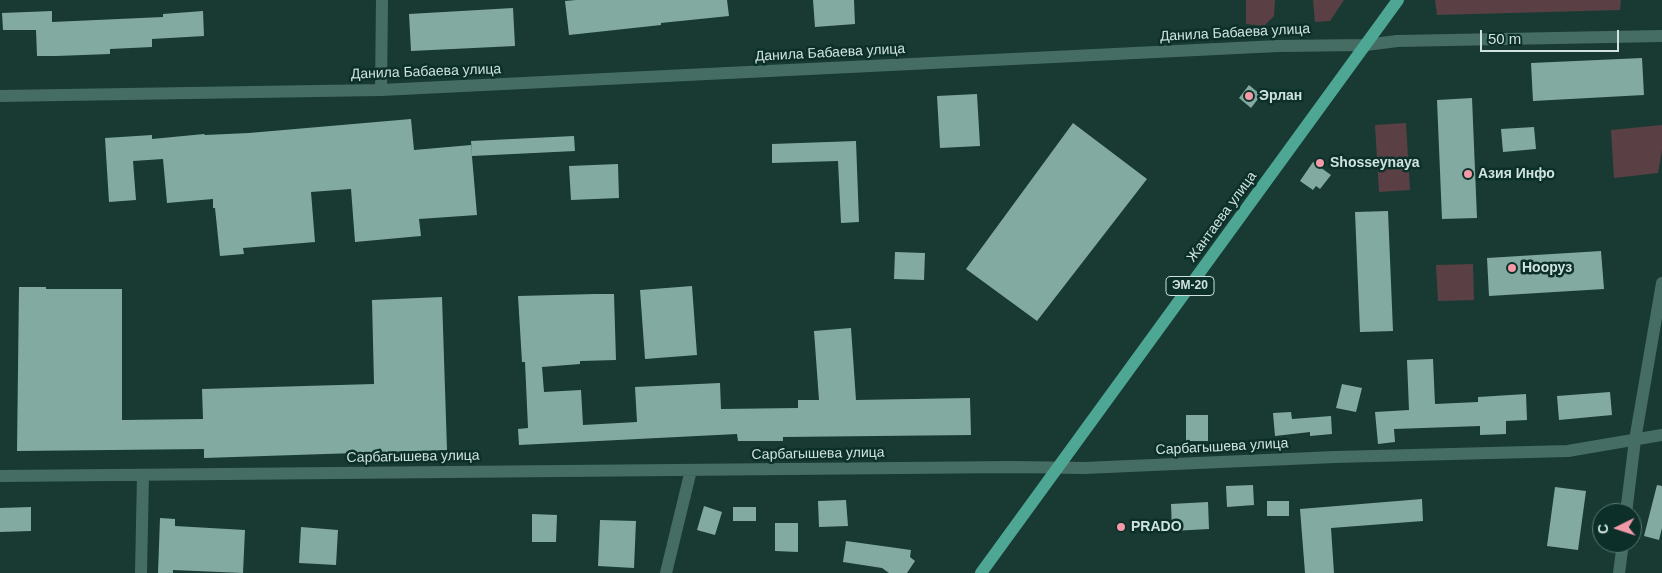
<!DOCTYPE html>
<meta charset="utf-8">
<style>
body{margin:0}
#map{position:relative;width:1662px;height:573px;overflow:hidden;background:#183a33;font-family:Arial,sans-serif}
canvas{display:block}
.north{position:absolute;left:1592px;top:503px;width:50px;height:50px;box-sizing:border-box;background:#0c3029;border:1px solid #5a7771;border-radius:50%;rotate:266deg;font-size:14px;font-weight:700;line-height:20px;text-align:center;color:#cfe2dd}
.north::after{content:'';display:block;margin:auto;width:18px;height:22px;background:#f39aa9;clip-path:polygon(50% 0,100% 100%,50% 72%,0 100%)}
.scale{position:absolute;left:1480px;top:30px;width:139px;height:22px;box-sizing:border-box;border:2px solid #cfe2dd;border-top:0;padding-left:6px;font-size:15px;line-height:18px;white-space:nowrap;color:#cfe2dd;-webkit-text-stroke:4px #0c3029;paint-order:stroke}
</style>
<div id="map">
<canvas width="1662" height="573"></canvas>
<div class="north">С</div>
<div class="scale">50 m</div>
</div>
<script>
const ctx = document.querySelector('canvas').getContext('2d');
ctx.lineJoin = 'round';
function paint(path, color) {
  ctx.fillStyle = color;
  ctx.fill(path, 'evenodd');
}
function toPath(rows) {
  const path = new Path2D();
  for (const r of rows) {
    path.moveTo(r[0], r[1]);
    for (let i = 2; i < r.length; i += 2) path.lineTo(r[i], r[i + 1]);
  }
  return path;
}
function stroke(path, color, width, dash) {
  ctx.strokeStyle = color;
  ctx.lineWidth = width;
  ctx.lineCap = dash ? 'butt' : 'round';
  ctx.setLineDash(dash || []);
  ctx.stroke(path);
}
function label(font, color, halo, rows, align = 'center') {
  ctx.font = font + ' Arial,sans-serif';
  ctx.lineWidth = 5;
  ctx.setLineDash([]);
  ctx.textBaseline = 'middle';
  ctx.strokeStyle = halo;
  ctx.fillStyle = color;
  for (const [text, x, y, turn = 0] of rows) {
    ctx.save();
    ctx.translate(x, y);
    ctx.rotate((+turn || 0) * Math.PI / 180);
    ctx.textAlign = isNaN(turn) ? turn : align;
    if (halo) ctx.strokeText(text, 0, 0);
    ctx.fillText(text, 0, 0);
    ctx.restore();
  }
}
paint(toPath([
 [1246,0,1275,0,1274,16,1264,26,1246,24],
 [1313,0,1344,0,1330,21,1315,22],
 [1435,0,1621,0,1620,10,1437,15],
 [1406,123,1410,190,1379,192,1375,125],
 [1662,125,1662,150,1658,173,1614,178,1611,130],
 [1473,264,1474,300,1438,301,1436,265]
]), '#5a4044');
paint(toPath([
 [576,0,727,0,729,16,661,23,661,25,569,35,565,1],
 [813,0,854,0,855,24,815,27],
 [513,8,515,46,411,51,409,14],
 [52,11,52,22,163,17,163,14,203,11,204,36,152,39,152,47,110,49,110,54,56,56,37,56,36,30,3,30,2,13],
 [1642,58,1644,95,1533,101,1531,63],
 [1249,85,1261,95,1251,108,1239,98],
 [977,94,980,146,940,148,937,96],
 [1472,98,1477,218,1442,219,1437,100],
 [411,119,414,150,471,145,477,215,419,219,421,236,355,242,351,189,311,192,315,242,243,248,244,254,220,256,215,208,213,208,213,199,167,203,163,159,133,161,136,200,109,202,105,138,152,135,152,139,204,134,205,135,249,133],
 [1073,123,1147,179,1037,321,966,269],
 [1534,127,1536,149,1503,152,1501,129],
 [574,136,575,151,472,156,471,141],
 [856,141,859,222,841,223,838,161,772,163,772,144],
 [1313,162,1331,175,1320,189,1316,186,1313,190,1300,181],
 [618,164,619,198,571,200,569,166],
 [1388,211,1393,331,1360,332,1355,212],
 [1601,251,1604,289,1489,296,1487,258],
 [895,252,925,253,924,280,894,279],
 [692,286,697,355,645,359,640,290],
 [19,287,46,287,46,289,122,289,122,420,203,419,202,389,374,384,372,300,442,297,447,450,204,458,204,449,17,451],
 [595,294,614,294,616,360,580,361,580,364,542,367,544,392,581,390,583,425,637,422,635,387,720,383,721,409,798,408,798,400,819,400,814,331,851,328,856,400,970,398,971,435,783,437,783,441,738,441,737,434,519,445,518,429,528,428,525,362,522,362,518,296],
 [1433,359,1435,404,1478,402,1478,397,1526,394,1527,420,1506,421,1506,434,1480,435,1480,426,1394,429,1395,442,1378,444,1375,412,1409,410,1407,360],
 [1342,384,1362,388,1356,412,1336,408],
 [1610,392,1612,415,1559,420,1557,396],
 [1291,412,1292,419,1331,416,1332,434,1310,436,1310,432,1275,436,1273,413],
 [1186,415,1208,415,1208,441,1186,441],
 [1253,485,1254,505,1227,507,1226,486],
 [1657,485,1662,486,1662,528,1659,540,1644,536],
 [1555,487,1586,491,1578,550,1547,546],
 [1422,499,1423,521,1331,528,1334,573,1305,573,1300,509],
 [846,500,848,526,819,527,818,501],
 [1267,501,1289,501,1289,516,1267,516],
 [1208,502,1209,529,1172,531,1171,504],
 [704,506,722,512,715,535,697,530],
 [31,507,31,531,0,532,0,508],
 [733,507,756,507,756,521,733,521],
 [532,514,557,515,556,542,532,542],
 [160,518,175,519,175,526,245,530,243,573,173,570,173,573,158,573],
 [600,520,636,521,634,568,598,566],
 [775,523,798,523,798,552,775,551],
 [301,527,338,530,336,565,299,563],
 [846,541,911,550,910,557,915,561,907,573,889,573,882,568,843,562]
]), '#83aaa1');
stroke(toPath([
 [381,90,382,0],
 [0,96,381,90,1278,46,1366,45,1397,41,1662,36],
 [0,476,1013,467,1084,468,1335,457,1568,451,1662,435],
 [1626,513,1635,440,1662,283],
 [141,573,143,475],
 [666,573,691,470],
 [1619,573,1623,543]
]), '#466d64', 12);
stroke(toPath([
 [981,573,1398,0]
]), '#4ea694', 12);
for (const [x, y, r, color] of [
 [1249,96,5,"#f39aa9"],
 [1320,163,5,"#f39aa9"],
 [1468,174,5,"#f39aa9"],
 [1512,268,5,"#f39aa9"],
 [1121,527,5,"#f39aa9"]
]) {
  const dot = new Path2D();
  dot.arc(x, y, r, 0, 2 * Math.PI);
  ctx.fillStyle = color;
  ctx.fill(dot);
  stroke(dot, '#0c3029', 2);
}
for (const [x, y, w] of [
 [1190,286,48]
]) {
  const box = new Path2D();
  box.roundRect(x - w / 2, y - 9.5, w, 19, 4);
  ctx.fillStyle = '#0c3029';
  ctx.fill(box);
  stroke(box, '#cfe2dd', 1);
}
label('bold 12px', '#cfe2dd', null, [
 ["ЭМ-20",1190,286]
]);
label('14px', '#cfe2dd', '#0c3029', [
 ["Данила Бабаева улица",1235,33,-3],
 ["Данила Бабаева улица",830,53,-3],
 ["Данила Бабаева улица",426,72,-2],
 ["Жантаева улица",1222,217,-54],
 ["Сарбагышева улица",1222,447,-3],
 ["Сарбагышева улица",818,454,-1],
 ["Сарбагышева улица",413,457,-1]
]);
label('bold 14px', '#cfe2dd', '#0c3029', [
 ["Эрлан",1259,96],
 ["Shosseynaya",1330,163],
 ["Азия Инфо",1478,174],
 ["Нооруз",1522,268],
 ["PRADO",1131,527]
], 'left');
</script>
